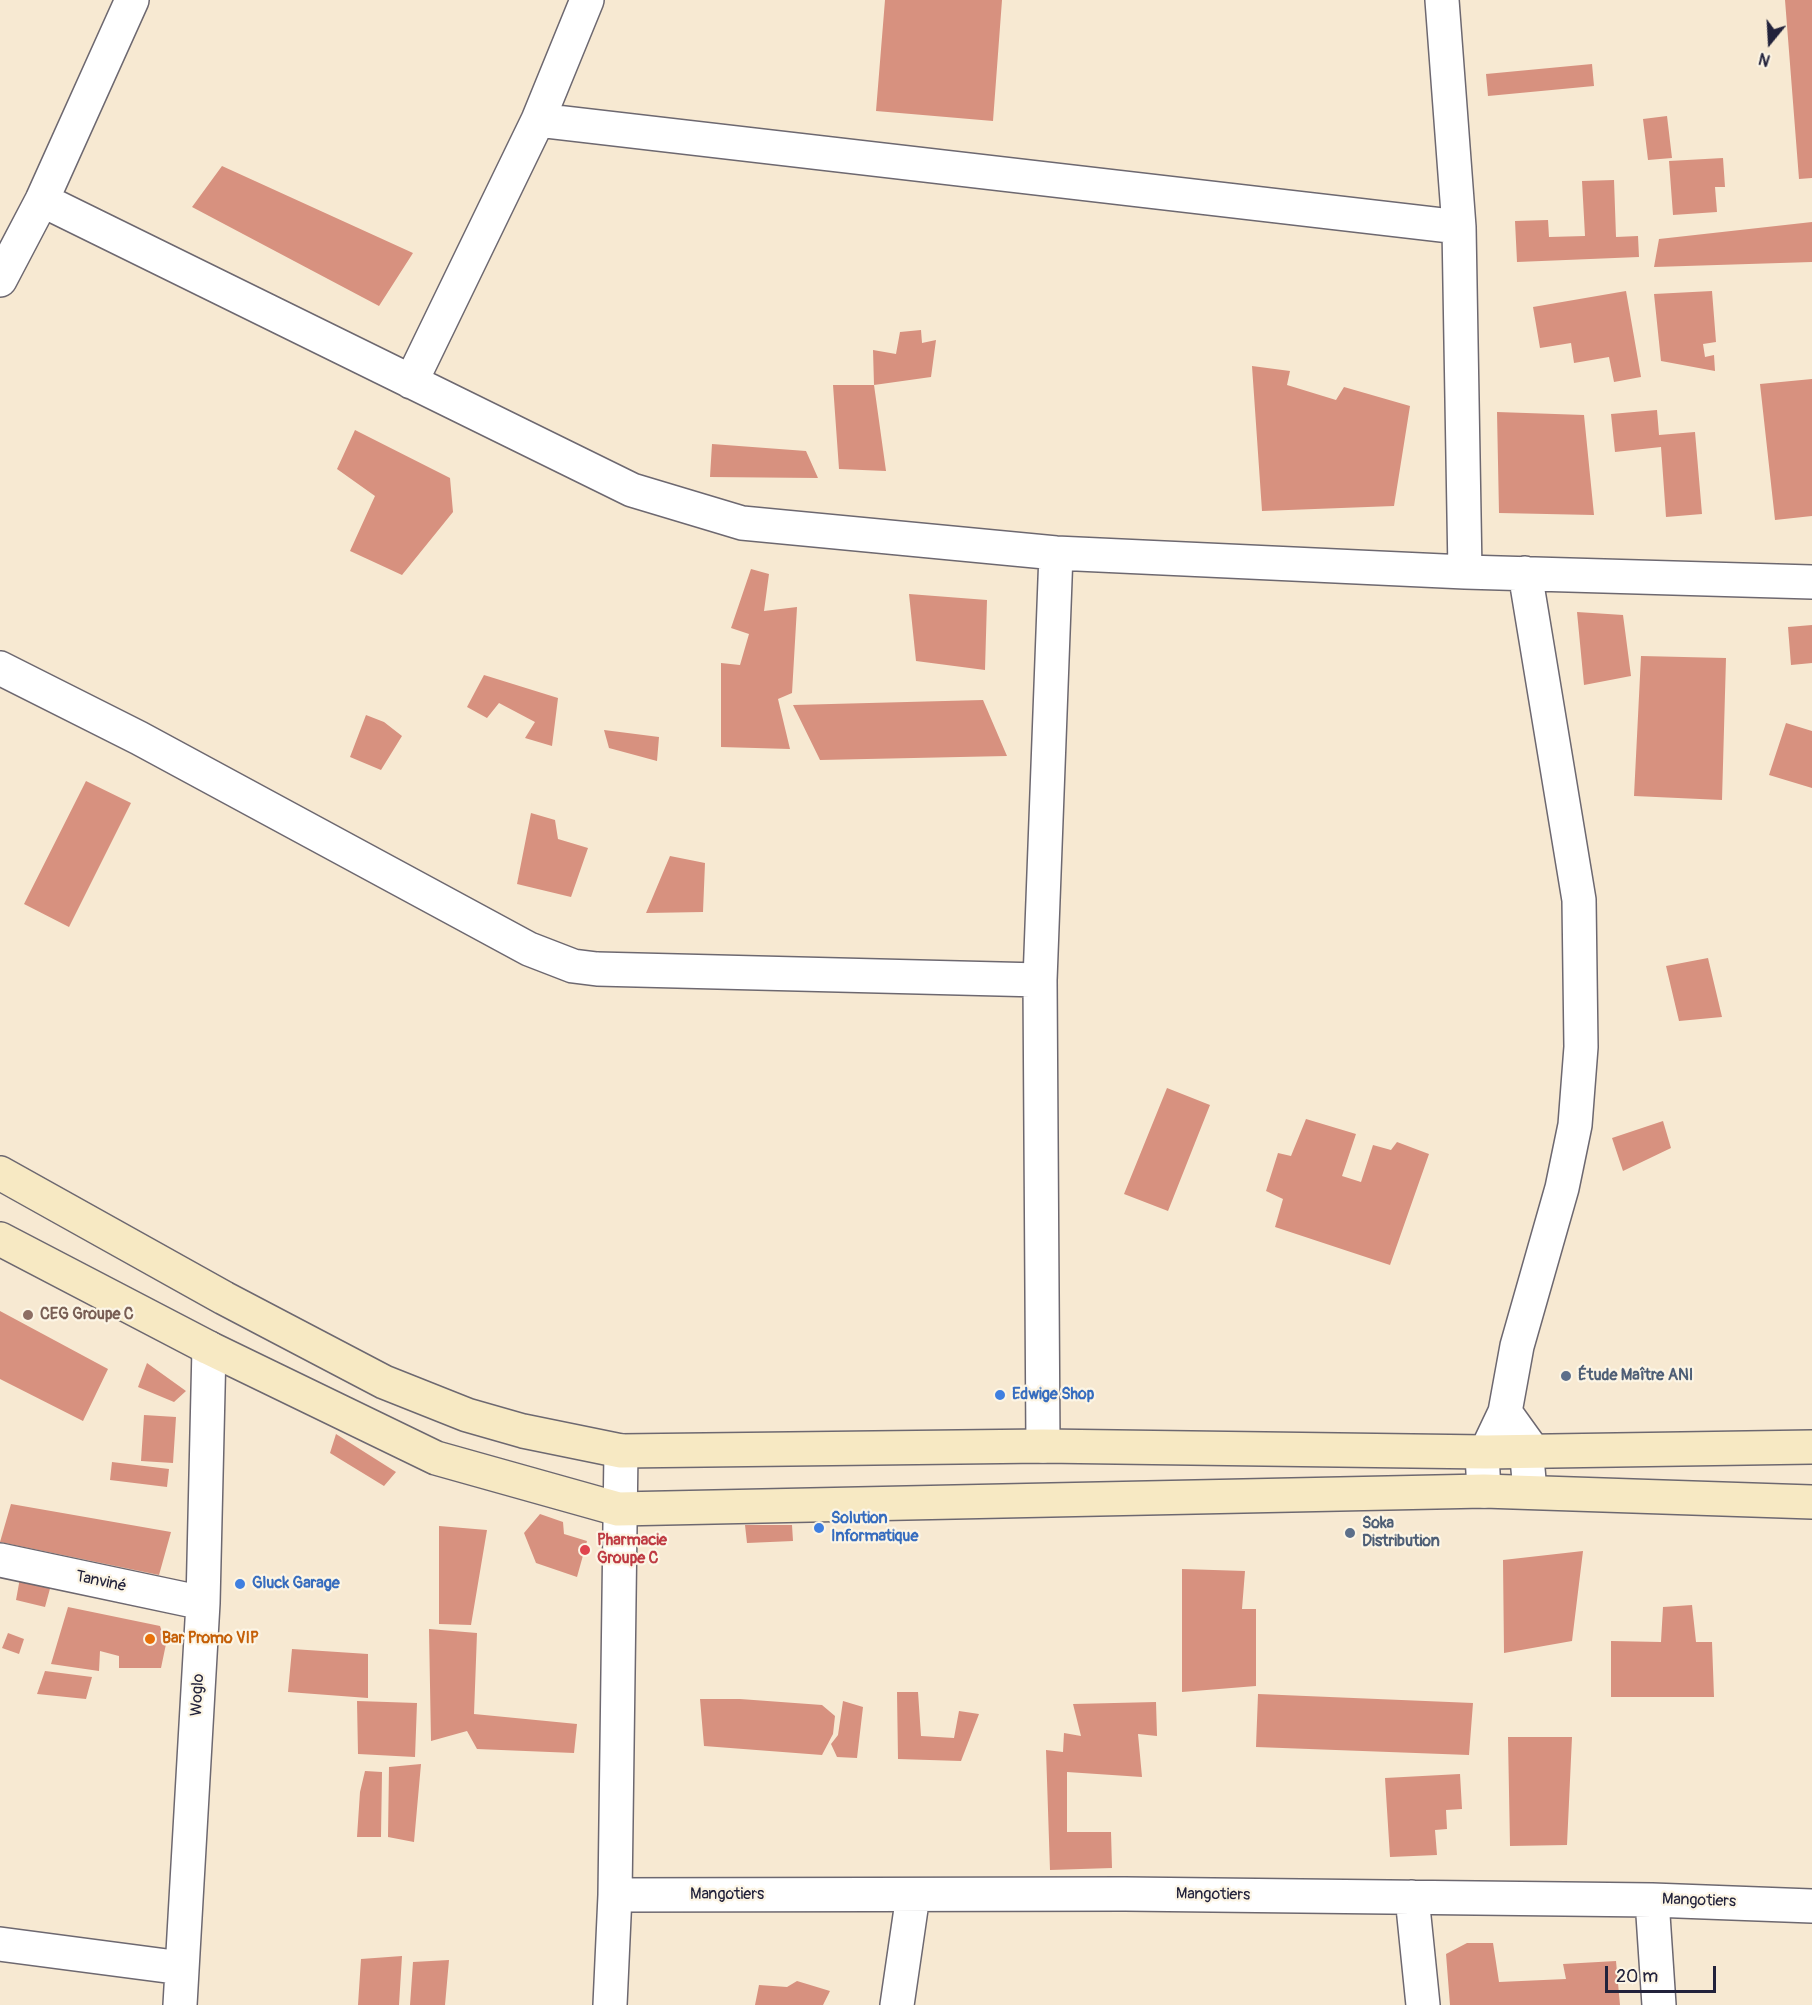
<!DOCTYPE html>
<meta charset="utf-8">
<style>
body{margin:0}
#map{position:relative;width:1812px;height:2005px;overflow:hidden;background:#f7e9d2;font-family:Pangolin,sans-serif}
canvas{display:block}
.north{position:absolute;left:1740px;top:12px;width:60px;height:60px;-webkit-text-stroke:4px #fcf5e5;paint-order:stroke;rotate:198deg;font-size:16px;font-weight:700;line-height:24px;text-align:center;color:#22223b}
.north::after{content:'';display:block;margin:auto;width:21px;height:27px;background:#22223b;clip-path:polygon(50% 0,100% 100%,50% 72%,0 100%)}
.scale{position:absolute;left:1605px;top:1966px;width:111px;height:27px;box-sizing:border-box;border:3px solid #22223b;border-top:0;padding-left:8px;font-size:18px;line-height:21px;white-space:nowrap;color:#22223b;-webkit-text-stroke:4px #fcf5e5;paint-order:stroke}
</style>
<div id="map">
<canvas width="1812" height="2005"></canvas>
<div class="north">N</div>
<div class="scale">20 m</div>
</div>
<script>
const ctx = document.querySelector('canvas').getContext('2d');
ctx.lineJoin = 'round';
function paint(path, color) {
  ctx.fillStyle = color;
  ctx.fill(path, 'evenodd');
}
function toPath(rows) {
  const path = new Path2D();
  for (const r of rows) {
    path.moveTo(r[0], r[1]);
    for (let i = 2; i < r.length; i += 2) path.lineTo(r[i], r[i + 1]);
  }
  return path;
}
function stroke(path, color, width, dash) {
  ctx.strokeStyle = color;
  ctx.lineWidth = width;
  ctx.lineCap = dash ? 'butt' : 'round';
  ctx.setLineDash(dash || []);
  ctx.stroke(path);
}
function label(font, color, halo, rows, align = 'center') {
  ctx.font = font + ' Pangolin,sans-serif';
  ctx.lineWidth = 4.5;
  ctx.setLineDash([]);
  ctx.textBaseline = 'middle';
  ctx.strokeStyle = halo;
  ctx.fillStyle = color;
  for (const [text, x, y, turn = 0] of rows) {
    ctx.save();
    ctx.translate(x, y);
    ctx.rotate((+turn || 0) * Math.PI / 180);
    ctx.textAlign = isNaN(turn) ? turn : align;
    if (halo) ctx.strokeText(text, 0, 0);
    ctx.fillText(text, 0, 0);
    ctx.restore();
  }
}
paint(toPath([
 [885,0,1002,0,993,121,876,111],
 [1785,0,1812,0,1812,178,1799,179],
 [1592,64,1594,86,1488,96,1486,74],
 [1667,116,1672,158,1648,160,1643,119],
 [1723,158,1725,187,1715,187,1717,212,1673,215,1669,161],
 [222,166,413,253,379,306,192,207],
 [1614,180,1616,237,1638,236,1639,257,1517,262,1515,221,1548,220,1549,237,1585,236,1582,181],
 [1812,222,1812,262,1654,267,1659,239],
 [1626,291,1641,377,1614,382,1609,357,1574,363,1571,343,1540,348,1533,307],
 [1712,291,1716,342,1703,344,1705,357,1714,355,1715,371,1661,361,1654,294],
 [921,330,922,343,936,340,931,377,874,385,873,350,896,354,900,332],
 [1252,366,1290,371,1287,385,1336,400,1344,387,1410,406,1394,506,1262,511],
 [1812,379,1812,516,1775,520,1760,384],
 [833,385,874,385,886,471,839,469],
 [1657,410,1659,435,1695,432,1702,514,1666,517,1661,447,1615,452,1611,414],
 [1497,412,1584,415,1594,515,1499,513],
 [355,430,450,478,453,512,402,575,350,551,375,496,337,469],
 [712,444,806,451,818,478,710,477],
 [751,569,769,574,764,611,797,607,792,693,778,699,790,749,721,747,721,663,740,665,749,634,731,628],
 [909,594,987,600,985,670,916,661],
 [1577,612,1623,615,1631,676,1584,685],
 [1812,625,1812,663,1791,665,1788,627],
 [1641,656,1726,658,1722,800,1634,796],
 [484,675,558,698,552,746,525,738,535,722,499,703,487,718,467,707],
 [983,700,1007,756,820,760,793,705],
 [366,715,384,722,402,736,381,770,350,757],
 [1786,723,1812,731,1812,788,1769,775],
 [604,730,659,737,657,761,609,748],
 [86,781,131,803,69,927,24,904],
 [531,813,555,820,558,839,588,848,571,897,517,884],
 [670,856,705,863,703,912,646,913],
 [1708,958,1722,1017,1679,1021,1666,966],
 [1167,1088,1210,1105,1168,1211,1124,1194],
 [1306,1119,1356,1134,1342,1176,1361,1182,1373,1145,1391,1150,1397,1142,1429,1154,1390,1265,1275,1227,1283,1199,1266,1191,1278,1153,1291,1156],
 [1663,1121,1671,1148,1623,1171,1612,1138],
 [0,1311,108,1369,83,1421,0,1379],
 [147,1363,186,1391,174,1402,138,1387],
 [144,1415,176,1417,173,1463,141,1461],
 [336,1434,396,1472,384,1486,330,1453],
 [112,1462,169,1469,167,1487,110,1480],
 [11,1504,171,1532,159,1575,0,1542],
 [540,1514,563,1522,564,1534,587,1541,577,1577,536,1563,524,1533],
 [745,1525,792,1525,793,1541,747,1543],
 [439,1526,487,1530,471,1625,439,1624],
 [1583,1551,1572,1641,1504,1653,1503,1560],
 [1182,1569,1245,1571,1242,1609,1256,1609,1256,1686,1182,1692],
 [20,1578,51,1585,45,1607,16,1600],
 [1692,1605,1696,1642,1712,1642,1714,1697,1611,1697,1611,1641,1661,1642,1663,1607],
 [68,1607,160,1626,166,1644,161,1668,119,1668,119,1656,100,1651,99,1671,51,1664],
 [429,1629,477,1633,474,1714,577,1724,574,1753,477,1749,467,1731,431,1741],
 [8,1633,24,1639,19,1654,2,1648],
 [292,1649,368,1654,368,1698,288,1692],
 [45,1671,92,1677,86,1699,37,1694],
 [897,1692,918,1692,921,1736,954,1738,959,1711,979,1714,961,1761,898,1759],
 [1258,1694,1473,1703,1469,1755,1256,1747],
 [700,1699,740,1699,822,1705,835,1716,833,1734,822,1755,704,1746],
 [357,1701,417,1703,415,1757,358,1754],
 [843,1701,863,1707,857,1758,837,1757,831,1744,838,1735],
 [1156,1702,1157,1736,1138,1734,1142,1777,1067,1772,1067,1832,1111,1832,1112,1868,1050,1870,1046,1750,1063,1752,1064,1733,1081,1736,1073,1704],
 [1508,1737,1572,1737,1567,1845,1510,1846],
 [421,1764,414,1842,388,1837,389,1767],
 [365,1771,382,1772,381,1837,357,1837,360,1792],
 [1460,1774,1462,1809,1446,1810,1447,1829,1435,1830,1437,1855,1390,1857,1385,1778],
 [1467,1943,1493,1943,1499,1982,1566,1979,1563,1964,1616,1961,1620,2005,1450,2005,1446,1954],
 [402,1956,399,2005,358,2005,361,1959],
 [449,1960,445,2005,410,2005,413,1962],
 [797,1981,830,1991,823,2005,755,2005,759,1985,787,1987]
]), '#d7917f');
const street = toPath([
 [1442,0,1459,227,1465,572],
 [538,120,1459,227],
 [42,200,632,490,742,523,1056,553,1465,572,1812,582],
 [0,280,42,200,132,0],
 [411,382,538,120,587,0],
 [0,668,139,738,529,949,573,966,597,969,1040,980],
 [1505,1412,1533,1451,1527,1458,1530,1491],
 [1043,1446,1040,980,1056,553],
 [1484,1491,1482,1454,1486,1452,1505,1412,1517,1346,1562,1188,1575,1125,1581,1047,1579,900,1525,573],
 [0,1560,203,1603],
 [615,1895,1125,1894,1652,1900,1812,1906],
 [1412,1897,1423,2005],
 [1652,1900,1659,2005],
 [0,1944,182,1968],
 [180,2005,203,1603,209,1348],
 [610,2005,615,1895,621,1451],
 [897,2005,913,1895]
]);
const secondary = toPath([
 [0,1173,224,1298,384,1382,467,1415,523,1431,621,1451,1043,1446,1486,1452,1812,1447],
 [0,1239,209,1348,436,1458,618,1509,1484,1491,1812,1502]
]);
stroke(street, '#6d6870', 36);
stroke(secondary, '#6d6870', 36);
stroke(street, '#fff', 33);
stroke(secondary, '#f7e9c3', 33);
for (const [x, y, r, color] of [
 [28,1315,6,"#8d6e63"],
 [1566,1376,6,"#5c6f8a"],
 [1000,1395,6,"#3f7fe0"],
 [819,1528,6,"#3f7fe0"],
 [1350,1533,6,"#5c6f8a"],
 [585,1550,6,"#e0444e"],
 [240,1584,6,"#3f7fe0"],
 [150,1639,6,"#e8710a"]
]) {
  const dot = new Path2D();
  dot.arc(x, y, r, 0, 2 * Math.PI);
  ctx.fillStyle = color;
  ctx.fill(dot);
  stroke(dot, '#fcf5e5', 2);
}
label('bold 16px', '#785e54', '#fcf5e5', [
 ["CEG Groupe C",40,1315]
], 'left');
label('bold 16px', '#4e5e75', '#fcf5e5', [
 ["Étude Maître ANI",1578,1376],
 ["Soka",1362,1524],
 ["Distribution",1362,1542]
], 'left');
label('bold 16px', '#366cbe', '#fcf5e5', [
 ["Edwige Shop",1012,1395],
 ["Solution",831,1519],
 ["Informatique",831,1537],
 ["Gluck Garage",252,1584]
], 'left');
label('bold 16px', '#be3a42', '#fcf5e5', [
 ["Pharmacie",597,1541],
 ["Groupe C",597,1559]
], 'left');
label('16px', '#22223b', '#fcf5e5', [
 ["Tanviné",101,1582,12],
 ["Woglo",198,1695,-87],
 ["Mangotiers",727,1895],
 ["Mangotiers",1213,1895,1],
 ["Mangotiers",1699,1901,2]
]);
label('bold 16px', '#c56008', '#fcf5e5', [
 ["Bar Promo VIP",162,1639]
], 'left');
</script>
